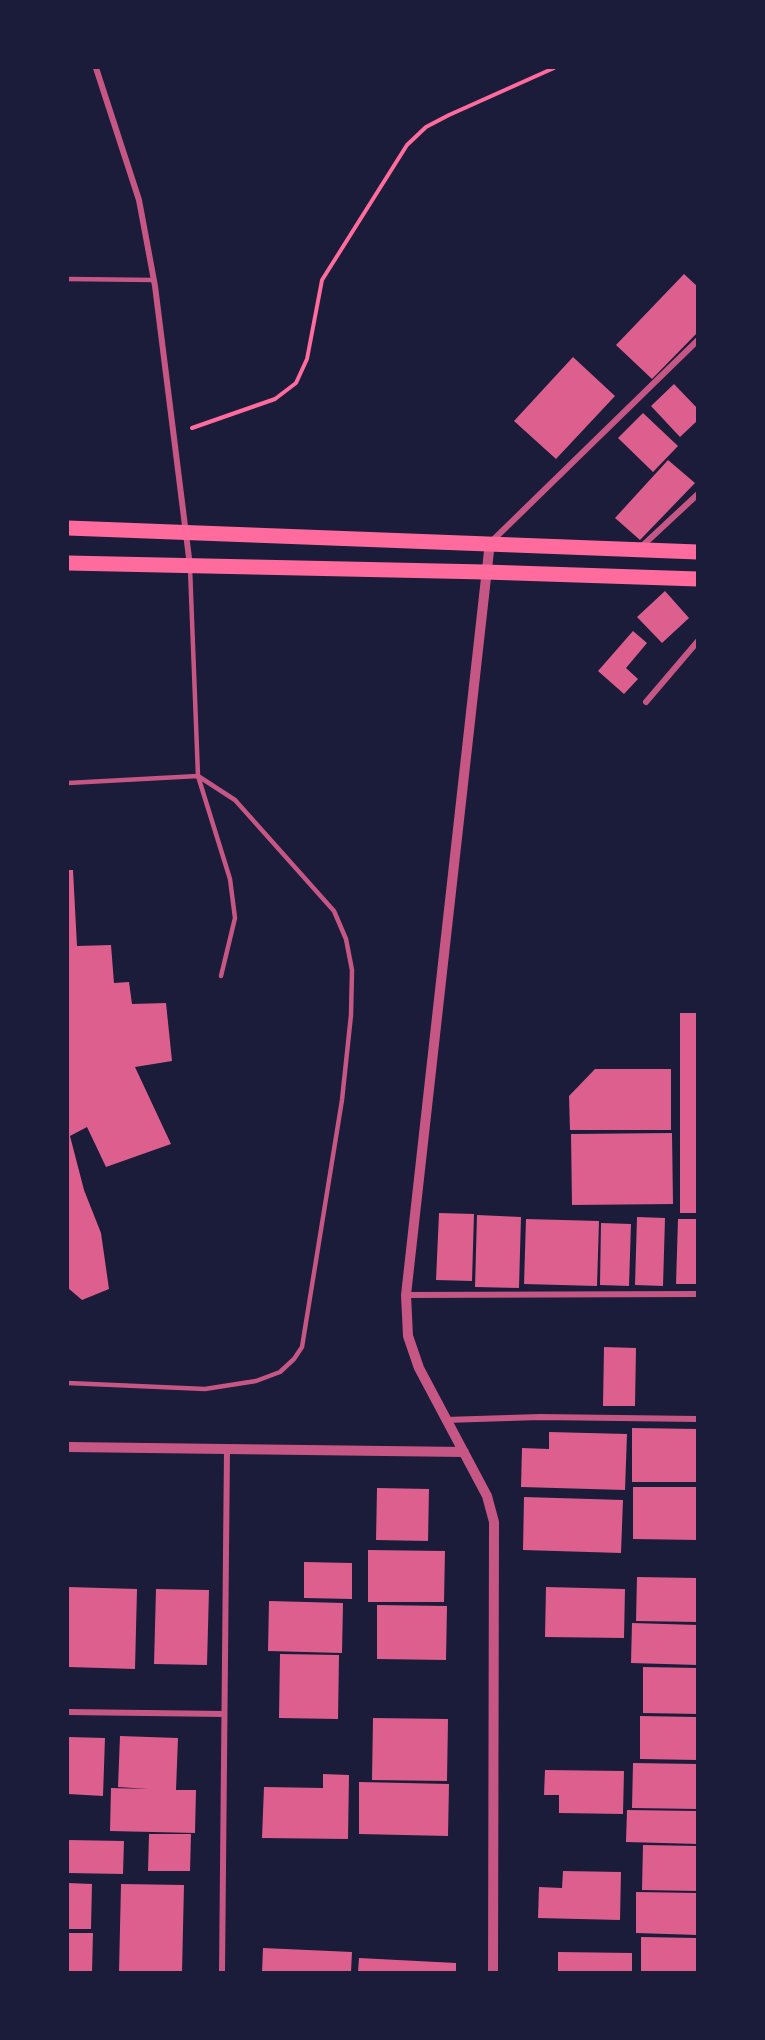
<!DOCTYPE html>
<style>
body{margin:0}
#map{position:relative;width:765px;height:2040px;overflow:hidden;background:#1b1b3a;font-family:"Golos Text",sans-serif}
canvas{display:block}
.frame{position:absolute;inset:0;border:69px solid #1b1b3a;pointer-events:none}
</style>
<div id="map">
<canvas width="765" height="2040"></canvas>
<div class="frame"></div>
</div>
<script>
const ctx = document.querySelector('canvas').getContext('2d');
ctx.lineJoin = 'round';
function paint(path, color) {
  ctx.fillStyle = color;
  ctx.fill(path, 'evenodd');
}
function toPath(rows) {
  const path = new Path2D();
  for (const r of rows) {
    path.moveTo(r[0], r[1]);
    for (let i = 2; i < r.length; i += 2) path.lineTo(r[i], r[i + 1]);
  }
  return path;
}
function stroke(path, color, width, dash) {
  ctx.strokeStyle = color;
  ctx.lineWidth = width;
  ctx.lineCap = dash ? 'butt' : 'round';
  ctx.setLineDash(dash || []);
  ctx.stroke(path);
}
paint(toPath([
 [684,274,698,287,698,332,652,379,616,345],
 [573,357,615,396,556,459,514,421],
 [674,384,698,409,698,420,680,437,651,406],
 [643,413,678,446,653,472,618,438],
 [668,460,695,483,640,540,615,518],
 [665,591,689,618,662,643,637,617],
 [633,631,647,643,626,668,638,679,624,694,598,671],
 [68,870,73,870,77,946,111,945,114,983,129,982,132,1004,166,1003,172,1061,135,1067,171,1144,106,1167,87,1127,70,1136,84,1190,101,1233,109,1289,82,1300,68,1288],
 [680,1013,698,1013,698,1213,680,1213],
 [595,1069,671,1069,671,1130,570,1130,569,1096],
 [672,1133,673,1204,572,1205,571,1134],
 [439,1213,474,1214,472,1281,436,1280],
 [477,1215,521,1217,519,1288,475,1287],
 [637,1217,665,1218,663,1286,635,1285],
 [526,1219,599,1221,597,1286,524,1284],
 [678,1219,698,1219,698,1284,676,1284],
 [601,1223,631,1224,629,1286,600,1285],
 [604,1347,636,1348,635,1406,603,1406],
 [632,1428,698,1429,698,1482,632,1482],
 [549,1432,627,1434,625,1490,521,1487,522,1448,549,1449],
 [633,1487,698,1487,698,1540,633,1539],
 [377,1488,429,1489,428,1541,376,1540],
 [524,1497,623,1500,621,1553,523,1550],
 [368,1550,445,1551,444,1602,368,1602],
 [304,1562,352,1563,352,1599,304,1598],
 [637,1577,698,1578,698,1622,636,1621],
 [68,1587,137,1589,135,1669,68,1667],
 [546,1587,625,1589,624,1638,545,1637],
 [156,1589,209,1590,207,1665,154,1664],
 [269,1601,343,1603,342,1653,268,1651],
 [377,1605,447,1606,446,1660,377,1659],
 [632,1623,698,1625,698,1665,631,1663],
 [280,1654,339,1655,338,1719,279,1718],
 [643,1667,698,1668,698,1714,643,1713],
 [640,1716,698,1717,698,1760,640,1759],
 [373,1718,448,1719,447,1781,372,1780],
 [120,1736,178,1738,176,1790,196,1790,195,1833,110,1831,111,1788,149,1789,118,1787],
 [68,1737,105,1738,103,1796,68,1794],
 [633,1763,698,1764,698,1809,632,1808],
 [545,1770,624,1771,623,1814,559,1813,559,1795,544,1795],
 [323,1774,349,1775,348,1839,262,1838,264,1787,323,1788],
 [359,1782,449,1784,448,1836,359,1834],
 [627,1810,698,1811,698,1844,626,1842],
 [149,1834,191,1834,190,1871,148,1871],
 [68,1840,124,1841,123,1874,68,1873],
 [643,1845,698,1846,698,1891,642,1890],
 [563,1871,621,1872,620,1920,538,1918,539,1887,562,1888],
 [68,1883,92,1884,91,1929,68,1929],
 [121,1884,184,1885,182,1972,119,1972],
 [636,1892,698,1893,698,1935,636,1933],
 [68,1933,93,1933,92,1972,68,1972],
 [641,1937,698,1938,698,1972,641,1972],
 [263,1948,352,1952,351,1972,262,1972],
 [558,1952,632,1953,632,1972,558,1972],
 [359,1958,456,1963,456,1972,358,1972]
]), '#dd5f8e');
stroke(toPath([
 [192,428,275,399,296,383,307,359,322,280,407,145,426,127,449,115,554,68]
]), '#ff6b9d', 4);
stroke(toPath([
 [68,279,154,280],
 [198,776,230,879,235,918,221,976],
 [68,783,198,776,190,568],
 [68,1383,205,1389,256,1381,280,1372,294,1359,302,1347,342,1100,351,1015,352,970,346,939,334,911,235,800,198,776]
]), '#c65784', 4.5);
stroke(toPath([
 [96,68,139,200,155,286,190,566],
 [491,542,698,340],
 [640,548,698,494],
 [646,702,698,641],
 [406,1295,698,1294],
 [445,1420,540,1417,698,1419],
 [68,1712,224,1714],
 [222,1972,227,1448]
]), '#c65784', 6);
stroke(toPath([
 [490,542,406,1295,408,1336,419,1368,487,1496,494,1522,493,1972],
 [68,1447,464,1452]
]), '#c65784', 10);
stroke(toPath([
 [68,528,698,552],
 [68,563,485,572,698,579]
]), '#ff6b9d', 15);
</script>
